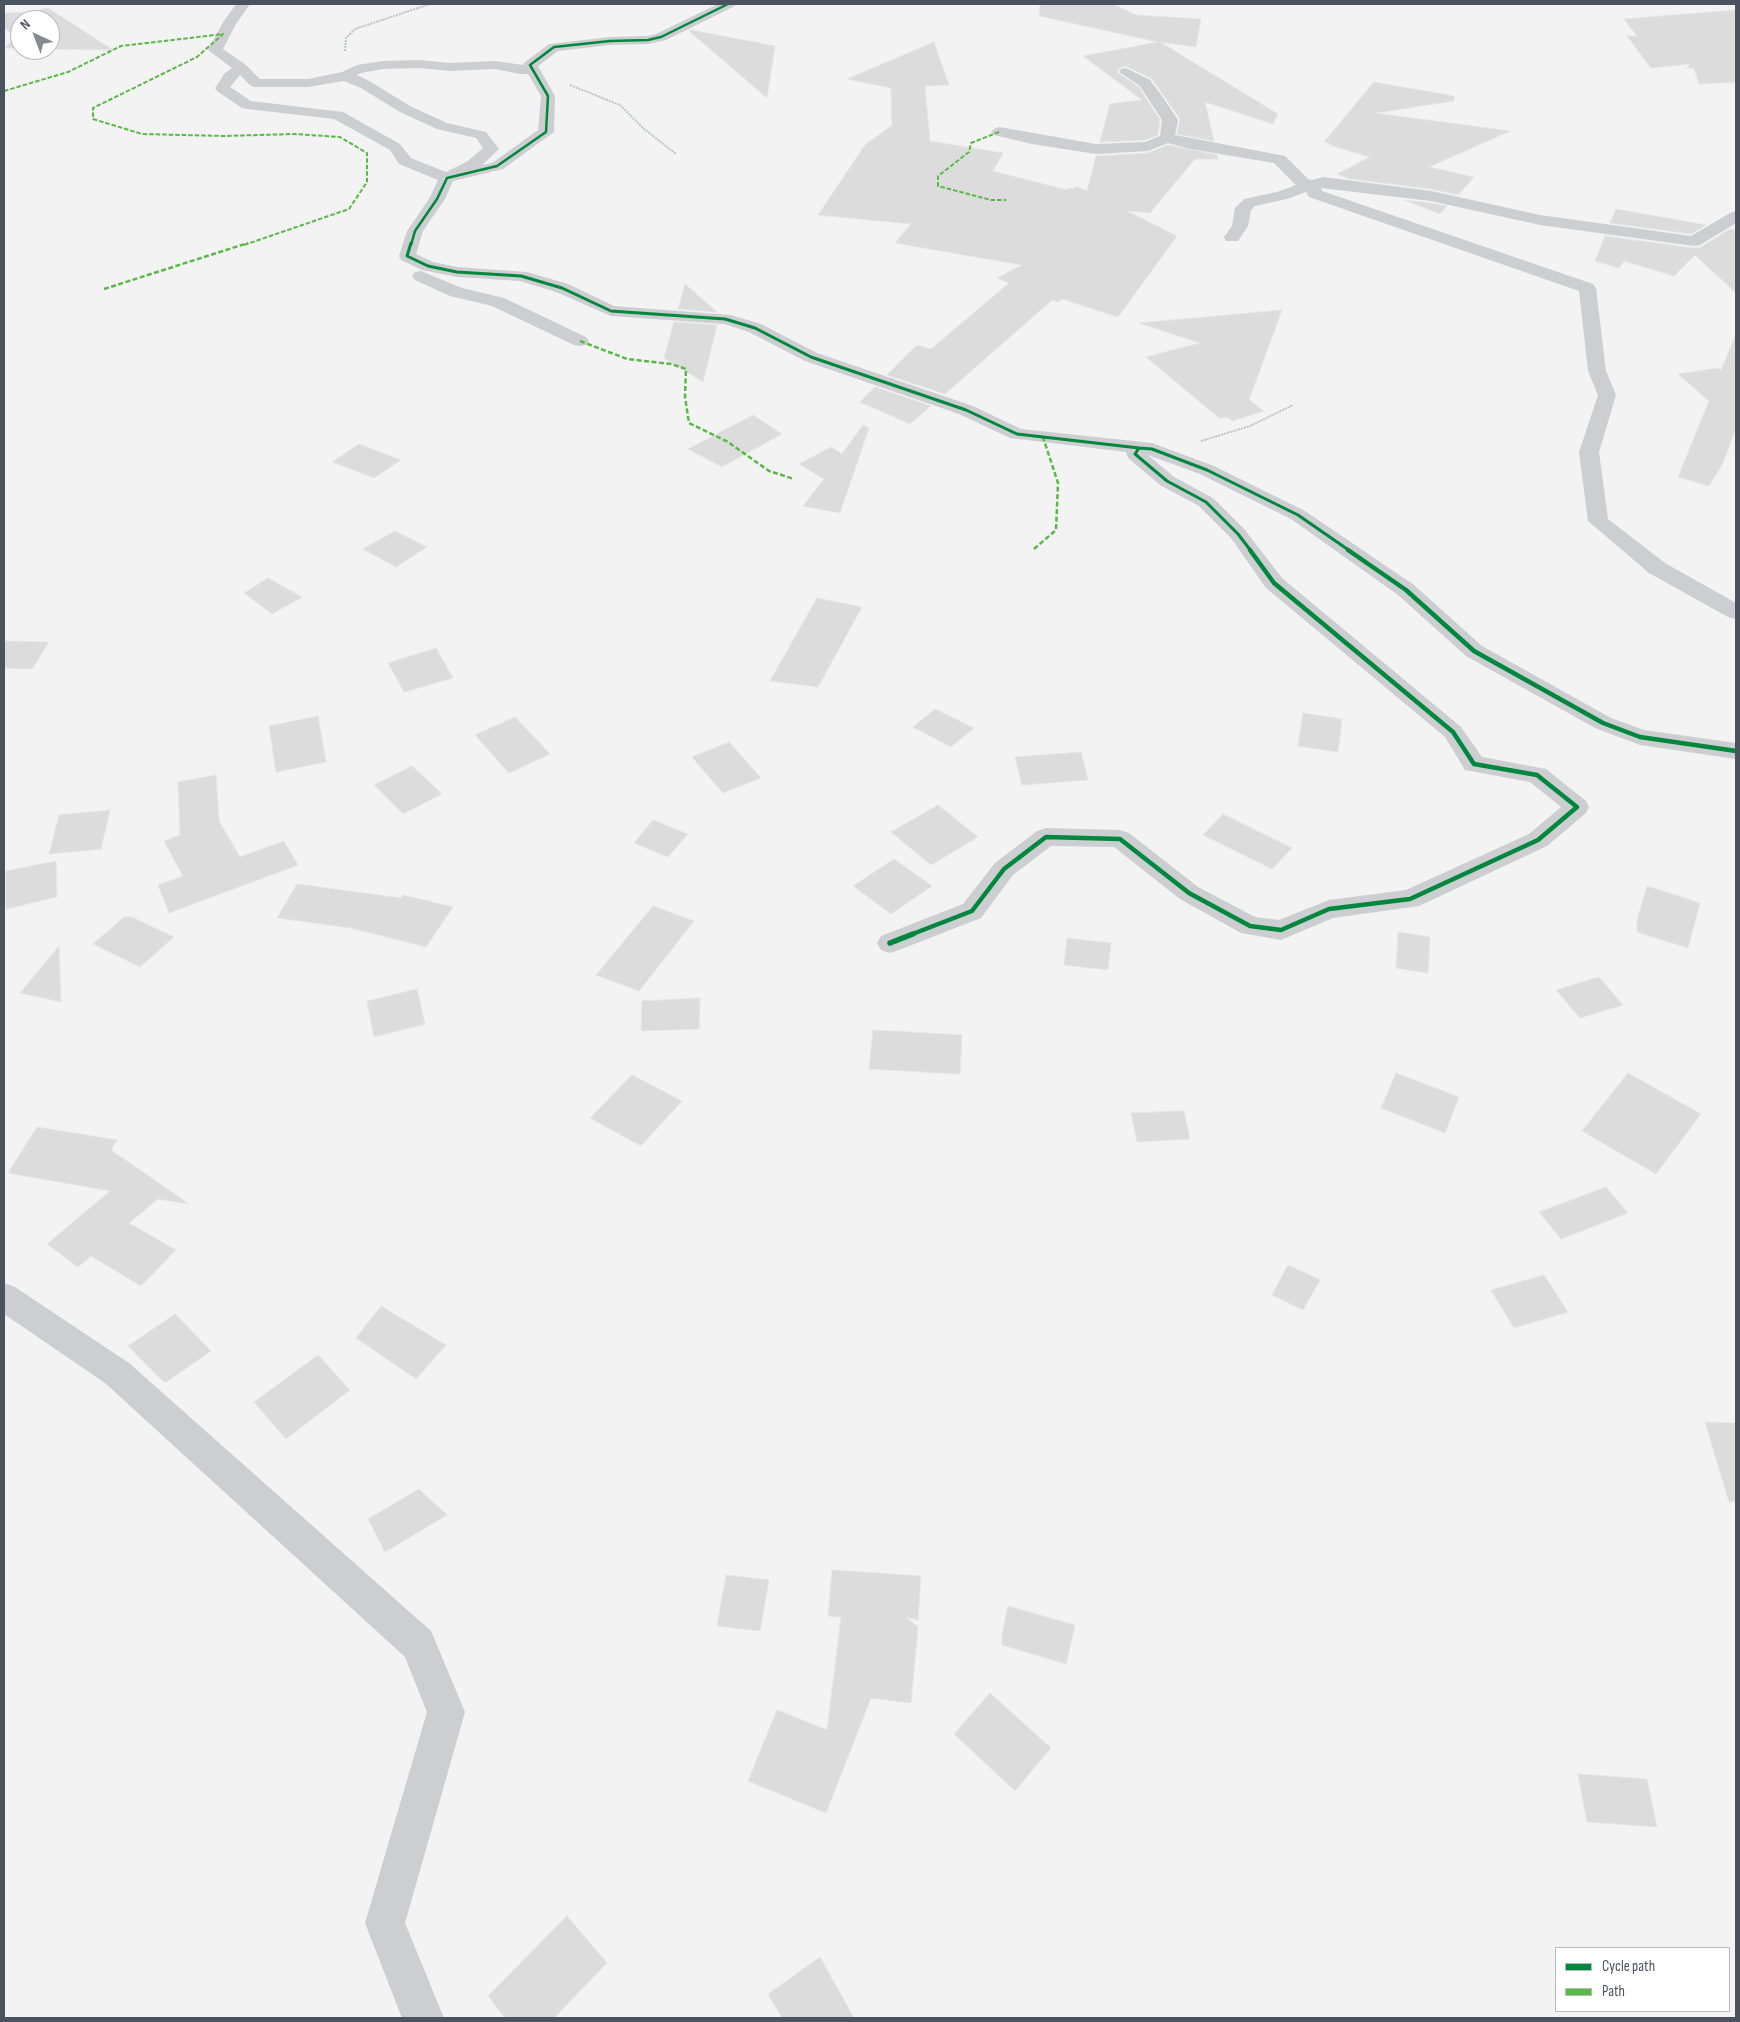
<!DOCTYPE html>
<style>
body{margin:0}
#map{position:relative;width:1740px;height:2022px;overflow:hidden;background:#f3f3f3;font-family:"Sofia Sans Condensed",sans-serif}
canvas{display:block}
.frame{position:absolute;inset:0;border:5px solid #4a535f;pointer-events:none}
.legend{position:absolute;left:1555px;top:1947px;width:175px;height:65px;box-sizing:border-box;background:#fff;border:1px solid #b7babf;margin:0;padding:6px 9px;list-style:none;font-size:15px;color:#4a535f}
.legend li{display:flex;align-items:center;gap:10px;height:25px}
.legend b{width:25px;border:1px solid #b7babf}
.north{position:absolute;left:10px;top:10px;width:50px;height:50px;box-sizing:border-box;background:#fff;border:1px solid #b7babf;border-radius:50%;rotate:317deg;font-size:14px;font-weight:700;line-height:20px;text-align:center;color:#4a535f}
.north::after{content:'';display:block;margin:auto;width:18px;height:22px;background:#858b93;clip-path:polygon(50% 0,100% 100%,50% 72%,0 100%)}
</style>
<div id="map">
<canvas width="1740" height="2022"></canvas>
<div class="frame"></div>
<ul class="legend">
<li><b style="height:6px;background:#00873e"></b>Cycle path</li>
<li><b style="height:6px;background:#58b947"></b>Path</li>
</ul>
<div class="north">N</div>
</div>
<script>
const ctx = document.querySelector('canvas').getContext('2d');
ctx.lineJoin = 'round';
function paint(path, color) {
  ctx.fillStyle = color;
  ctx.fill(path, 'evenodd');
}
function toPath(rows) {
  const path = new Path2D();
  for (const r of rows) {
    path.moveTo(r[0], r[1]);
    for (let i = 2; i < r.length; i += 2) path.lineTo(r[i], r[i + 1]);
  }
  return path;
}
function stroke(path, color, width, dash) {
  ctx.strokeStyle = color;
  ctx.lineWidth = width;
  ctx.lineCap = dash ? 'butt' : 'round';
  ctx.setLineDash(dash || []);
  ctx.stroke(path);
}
const building = toPath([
 [1040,4,1113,4,1136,15,1201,19,1196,47,1160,42,1278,114,1273,124,1205,102,1214,141,1177,134,1180,119,1152,79,1126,66,1119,68,1117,72,1139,87,1160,120,1158,135,1145,140,1100,142,1110,104,1142,100,1083,56,1158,42,1039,16,1040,4],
 [48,8,113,50,50,49,50,20,20,20,20,48,5,48,15,37,4,27,4,13,31,12,48,8],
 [1736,10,1736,82,1699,84,1694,68,1687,68,1690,64,1651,68,1627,36,1637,36,1624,19,1736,10],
 [691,30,775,46,767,98,689,31,691,30],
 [934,42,949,85,925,86,930,141,1003,153,993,171,1067,190,1069,188,1074,189,1076,186,1087,191,1096,156,1148,153,1168,145,1217,155,1218,159,1195,159,1150,213,1127,211,1177,236,1118,317,1062,299,1058,302,1052,300,945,394,887,375,917,345,931,349,1009,283,997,278,1022,265,895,243,911,224,818,215,865,145,892,125,891,88,847,79,934,42],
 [1374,82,1454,96,1454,101,1375,113,1510,131,1429,167,1474,177,1458,195,1431,189,1350,179,1337,174,1370,157,1329,145,1331,144,1324,142,1374,82],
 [1404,200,1431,203,1447,206,1440,214,1404,200],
 [1616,209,1706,225,1691,234,1610,223,1616,209],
 [1730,229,1736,230,1736,293,1695,255,1674,276,1624,261,1619,268,1595,261,1605,236,1694,248,1701,247,1730,229],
 [685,284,717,312,678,309,685,284],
 [1282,310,1249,400,1264,411,1232,421,1227,417,1219,418,1146,357,1200,343,1139,323,1282,310],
 [674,322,717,325,703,382,664,358,674,322],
 [1735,337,1736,428,1723,463,1709,486,1678,477,1709,401,1678,374,1718,368,1721,370,1735,337],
 [875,387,931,406,910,424,860,402,875,387],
 [753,415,782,434,722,467,688,449,753,415],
 [863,425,869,428,840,513,803,506,824,479,799,464,831,447,842,454,863,425],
 [359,444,401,460,374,478,332,462,359,444],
 [395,531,427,547,396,567,363,549,395,531],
 [268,578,302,597,272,614,244,593,268,578],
 [817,598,862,607,818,687,770,681,817,598],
 [4,641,49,642,32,669,4,668,4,641],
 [436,648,453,678,404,692,388,663,436,648],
 [935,709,974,728,951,747,913,727,935,709],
 [1303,713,1342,719,1338,752,1298,746,1303,713],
 [318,716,326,762,276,772,269,726,318,716],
 [515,717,550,754,509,773,475,735,515,717],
 [729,742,761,778,723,793,692,757,729,742],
 [1081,752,1088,780,1022,785,1015,757,1081,752],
 [412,766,442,794,403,814,374,785,412,766],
 [216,775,219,821,240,857,284,841,298,865,169,913,158,885,183,876,164,841,180,835,178,782,216,775],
 [938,805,978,837,931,865,891,832,938,805],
 [110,810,101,849,49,854,59,815,110,810],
 [1223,814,1292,848,1272,869,1203,835,1223,814],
 [653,820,688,834,668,857,634,843,653,820],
 [894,859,932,886,891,914,853,886,894,859],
 [56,861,57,897,6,909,6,871,56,861],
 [297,884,401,898,403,895,453,907,426,947,351,928,277,918,297,884],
 [1647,886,1700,903,1688,948,1637,932,1637,920,1647,886],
 [653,906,694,921,639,991,596,975,653,906],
 [124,917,132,917,174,937,140,967,93,944,124,917],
 [1398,932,1430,937,1428,973,1396,968,1398,932],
 [1067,938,1111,943,1108,970,1064,965,1067,938],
 [59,946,61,1002,20,993,59,946],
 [1599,977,1623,1005,1580,1018,1556,990,1599,977],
 [417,989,425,1024,374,1037,367,1001,417,989],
 [700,998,699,1029,641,1031,642,1001,700,998],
 [873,1030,962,1035,960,1074,869,1069,873,1030],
 [1396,1073,1459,1097,1445,1133,1381,1108,1396,1073],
 [1628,1073,1701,1114,1656,1174,1582,1131,1628,1073],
 [632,1075,682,1101,641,1146,590,1118,632,1075],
 [1184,1111,1190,1139,1137,1142,1131,1113,1184,1111],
 [37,1127,117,1140,111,1150,189,1204,158,1199,129,1223,176,1250,141,1286,91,1256,78,1267,47,1244,110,1191,8,1173,37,1127],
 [1606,1187,1628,1213,1561,1239,1539,1212,1606,1187],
 [1288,1265,1320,1280,1303,1310,1272,1295,1288,1265],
 [1544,1275,1568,1312,1514,1328,1491,1290,1544,1275],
 [381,1306,446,1345,416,1379,356,1338,381,1306],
 [175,1314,211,1351,165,1383,128,1346,175,1314],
 [318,1355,350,1390,286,1439,254,1402,318,1355],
 [1705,1422,1736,1423,1736,1501,1729,1502,1705,1422],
 [419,1489,447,1515,385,1552,368,1519,419,1489],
 [832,1570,921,1576,918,1620,906,1617,918,1627,911,1703,871,1698,826,1813,748,1781,777,1710,827,1730,841,1617,828,1616,832,1570],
 [726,1575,769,1580,760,1631,717,1626,726,1575],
 [1008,1606,1075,1625,1066,1664,1002,1645,1002,1634,1008,1606],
 [990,1693,1051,1748,1015,1791,954,1734,990,1693],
 [1578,1774,1647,1779,1657,1827,1587,1822,1578,1774],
 [567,1916,607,1963,554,2018,505,2018,488,1996,567,1916],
 [820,1957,854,2018,782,2018,768,1994,820,1957]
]);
paint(building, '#dcdcdd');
stroke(building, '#e4e5e6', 1);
stroke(toPath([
 [345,51,346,38,355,29,430,4],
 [570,85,620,105,643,128,676,154],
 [1201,441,1250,426,1293,405]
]), '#bcc6c4', 2, [2, 1]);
paint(toPath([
 [236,4,250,4,236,24,223,49,246,65,260,79,308,79,342,72,357,65,383,61,419,60,450,63,495,61,523,65,525,62,549,44,610,37,648,36,656,34,718,4,735,4,733,7,666,40,648,44,610,45,558,51,538,66,555,96,554,132,503,169,453,181,445,199,423,231,416,254,433,262,457,267,527,272,568,284,614,306,731,315,761,324,817,353,973,406,1021,429,1152,443,1214,466,1305,511,1414,585,1482,646,1611,718,1644,730,1736,743,1736,759,1640,745,1595,728,1466,656,1398,595,1291,519,1200,474,1148,455,1174,477,1213,498,1245,530,1282,578,1461,727,1482,757,1546,769,1586,801,1589,807,1586,813,1547,846,1419,906,1333,918,1281,940,1241,933,1180,899,1114,847,1051,846,1013,875,981,918,899,950,890,953,881,950,877,943,881,936,963,904,995,863,1037,831,1046,828,1120,830,1129,833,1198,887,1255,917,1279,920,1329,900,1406,890,1529,834,1561,807,1530,782,1465,770,1445,737,1266,588,1231,538,1199,506,1160,485,1128,458,1126,452,1010,438,959,414,805,361,749,332,724,324,611,316,556,292,520,281,457,277,422,270,401,260,399,256,407,231,429,199,438,180,399,164,390,150,334,119,247,109,242,108,217,91,215,88,225,73,232,68,208,50,222,24,236,4],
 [419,68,450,71,495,69,520,74,528,74,541,96,538,130,492,163,482,165,499,149,486,132,447,123,410,106,371,82,357,75,361,73,383,69,419,68],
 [240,75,251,86,256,87,308,87,344,81,361,88,400,112,437,129,476,138,483,148,468,161,446,172,411,158,400,144,343,112,251,101,230,87,240,75],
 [1126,68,1150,80,1162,96,1178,120,1175,135,1285,156,1308,179,1312,180,1323,177,1431,191,1540,215,1691,236,1730,213,1736,211,1736,223,1700,245,1694,246,1540,225,1431,201,1321,188,1322,191,1593,284,1596,288,1606,371,1616,395,1599,452,1608,519,1665,563,1736,603,1736,619,1728,617,1649,573,1588,521,1579,452,1598,395,1588,371,1579,291,1309,197,1306,192,1287,199,1255,206,1251,210,1248,226,1238,241,1226,241,1224,237,1232,226,1235,208,1244,199,1277,192,1296,185,1274,163,1190,149,1168,143,1148,151,1096,154,1032,144,994,135,991,132,994,129,999,127,1096,144,1145,142,1160,136,1162,120,1140,86,1119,72,1121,69,1126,68],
 [421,271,462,288,504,298,586,337,589,341,586,345,580,346,574,345,492,306,450,296,415,280,412,276,415,272,421,271],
 [4,1283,15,1287,129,1363,431,1631,465,1712,405,1923,444,2018,402,2018,365,1923,427,1712,405,1657,105,1383,4,1314,4,1283]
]), '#cdced1');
stroke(toPath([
 [4,91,68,72,121,46,223,34,197,57,93,108,93,119,142,134,224,136,294,134,340,137,367,153,367,182,349,209,244,245],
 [999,132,971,143,969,152,938,176,938,186,991,200,1006,200]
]), '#58b947', 2, [4.5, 2]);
stroke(toPath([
 [104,289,248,243],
 [580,341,627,359,671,364,686,369,685,397,689,423,728,442,769,471,794,479],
 [1034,549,1056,530,1058,483,1043,437]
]), '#58b947', 2.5, [5, 2.5]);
stroke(toPath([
 [411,245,415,231,437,199,447,178,497,166,546,132,548,96,530,65,554,47,610,41,648,40,661,37,728,4]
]), '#00873e', 2.5);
stroke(toPath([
 [411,243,407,256,428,266,457,272,521,276,562,288,611,311,725,319,755,328,811,357,966,410,1017,434,1139,448],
 [1251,551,1238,534,1206,502,1167,481,1135,454,1139,448,1152,449,1207,470,1298,515,1350,551]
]), '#00873e', 3);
stroke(toPath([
 [1348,550,1406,590,1474,651,1603,723,1640,737,1736,751],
 [910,935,972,911,1004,869,1046,837,1120,839,1189,893,1250,926,1281,930,1329,909,1410,899,1538,840,1577,807,1537,775,1474,764,1453,732,1274,583,1250,550]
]), '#00873e', 4.5);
stroke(toPath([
 [890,943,913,934]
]), '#00873e', 5.5);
</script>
